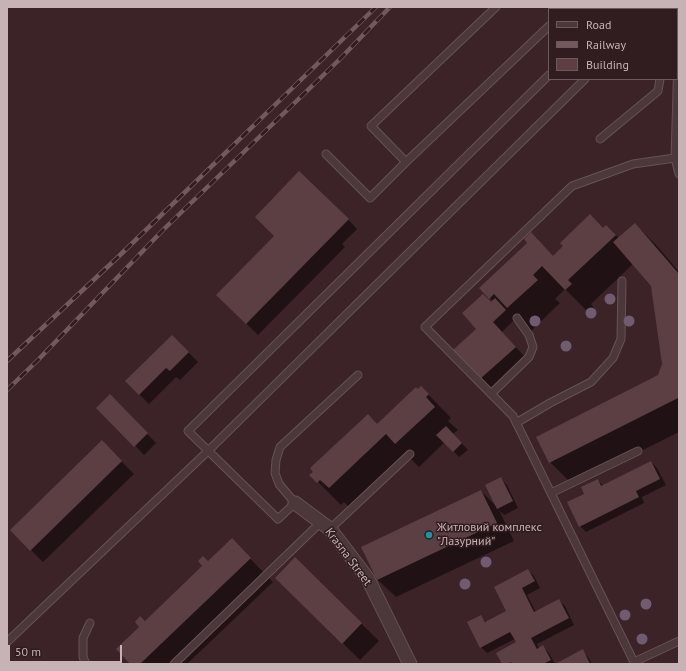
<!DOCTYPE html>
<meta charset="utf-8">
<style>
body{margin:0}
#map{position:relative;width:686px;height:671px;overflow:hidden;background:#3c2327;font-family:"PT Sans",sans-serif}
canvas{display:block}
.frame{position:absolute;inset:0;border:8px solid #c7b3b5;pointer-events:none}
.legend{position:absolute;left:548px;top:8px;width:130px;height:72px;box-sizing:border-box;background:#311c1f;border:1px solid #6d585b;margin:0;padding:5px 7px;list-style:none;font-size:12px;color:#c7b3b5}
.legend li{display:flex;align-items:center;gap:8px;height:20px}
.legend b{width:20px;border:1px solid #6d585b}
.scale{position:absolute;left:8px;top:645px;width:114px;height:18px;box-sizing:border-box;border:2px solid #c7b3b5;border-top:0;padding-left:5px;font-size:12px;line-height:14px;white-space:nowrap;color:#c7b3b5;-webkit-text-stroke:3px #311c1f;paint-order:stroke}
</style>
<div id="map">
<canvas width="686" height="671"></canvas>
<div class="frame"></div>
<ul class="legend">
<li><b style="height:5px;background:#4c373a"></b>Road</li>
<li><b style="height:5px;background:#73595d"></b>Railway</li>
<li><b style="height:11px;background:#5c3f43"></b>Building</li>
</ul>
<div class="scale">50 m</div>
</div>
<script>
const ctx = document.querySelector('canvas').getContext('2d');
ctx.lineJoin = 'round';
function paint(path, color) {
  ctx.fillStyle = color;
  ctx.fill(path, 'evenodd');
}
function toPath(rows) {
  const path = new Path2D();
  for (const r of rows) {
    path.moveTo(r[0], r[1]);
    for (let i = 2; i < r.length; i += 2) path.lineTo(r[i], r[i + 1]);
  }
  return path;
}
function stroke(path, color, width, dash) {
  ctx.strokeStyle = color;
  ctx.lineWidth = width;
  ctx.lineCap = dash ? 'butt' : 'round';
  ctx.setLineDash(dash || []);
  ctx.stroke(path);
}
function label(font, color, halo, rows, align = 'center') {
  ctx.font = font + ' "PT Sans",sans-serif';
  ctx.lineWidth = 3;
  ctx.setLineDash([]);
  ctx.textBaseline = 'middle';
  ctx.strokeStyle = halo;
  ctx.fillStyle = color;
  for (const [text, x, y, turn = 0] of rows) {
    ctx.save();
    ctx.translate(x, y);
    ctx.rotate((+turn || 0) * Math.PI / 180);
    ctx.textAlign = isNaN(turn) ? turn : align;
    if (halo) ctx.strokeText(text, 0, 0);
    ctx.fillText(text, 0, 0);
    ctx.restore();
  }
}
paint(toPath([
 [348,219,357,229,342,244,345,247,258,335,217,295],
 [635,224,658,247,679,272,679,432,573,485,550,462,659,376,663,364,652,286,633,264,591,304,594,308,589,313,565,289,555,299,560,303,531,331,517,317,502,332,524,356,490,388,480,379,478,329,491,303,493,301,480,288,553,257,604,229,606,226,619,238],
 [172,336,198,362,180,380,176,377,149,404,126,381],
 [421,387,451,418,448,421,458,430,453,434,468,450,459,457,445,442,419,467,409,457,352,510,344,502,341,505,311,475,377,425],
 [110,396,156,443,144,455,98,408],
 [102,442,134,474,43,562,11,530],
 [651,462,657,468,666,485,642,497,644,503,586,532,580,526,585,494,598,480,603,486],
 [501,479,507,485,518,508,504,515,499,510,514,541,396,597,378,580,362,547,481,491,496,506],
 [232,540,273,582,187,664,132,664,145,622],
 [295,558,379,641,360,660,276,578],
 [528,570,534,576,540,588,527,595,536,612,558,600,565,606,574,625,537,644,539,649,543,647,549,653,555,664,503,664,517,643,515,639,487,653,481,647,481,616,486,622,508,611],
 [582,650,588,657,592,664,559,664]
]), '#0007');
paint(toPath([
 [299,171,349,219,246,324,216,295,274,236,255,217],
 [590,214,603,228,606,225,616,235,568,280,572,284,565,290,542,266,533,275,538,280,507,308,494,294,489,299,479,288,527,243,524,239,531,232,553,256,563,246,560,243],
 [635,223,679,274,679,396,678,398,549,463,536,437,658,375,662,364,651,286,613,242],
 [483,294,491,302,495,298,506,310,493,322,516,347,480,379,453,350,476,329,462,313],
 [172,335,189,352,170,371,166,368,139,395,125,381],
 [421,386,429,394,426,397,435,407,395,444,386,434,329,488,320,480,317,483,309,475,313,472,310,468,368,414,377,424,416,387,418,389],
 [110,394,148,433,134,447,96,408],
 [446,426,462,443,453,452,436,435],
 [102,440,122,461,30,551,10,530],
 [651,461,660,479,636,491,639,497,579,527,567,502,584,494,581,487,598,479,601,486],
 [501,477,513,501,497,509,485,485],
 [481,490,497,523,377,580,361,547],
 [232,538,251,558,140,664,130,664,116,649,139,627,135,622,140,616,145,621,202,566,198,561,203,556,208,561],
 [295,557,362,623,342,644,275,578],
 [528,569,535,581,522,588,534,612,559,599,569,618,531,638,537,649,543,645,551,660,545,663,545,664,512,664,511,662,508,664,502,664,496,653,516,642,510,632,480,648,467,622,481,615,485,622,506,611,494,587],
 [583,649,590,664,558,664,557,663]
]), '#5c3f43');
const lane = toPath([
 [646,7,647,9],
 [566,9,569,7],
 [677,57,678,59,675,158,679,174],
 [600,139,658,91,660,79],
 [326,154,370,198,406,162,549,26],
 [406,162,371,126,496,7],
 [358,375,280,447,276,460,275,473,279,484,295,503,278,519,188,431,549,75],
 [491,394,529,357,533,347,529,335,517,318],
 [516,423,550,403,591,382,613,358,621,339,622,281],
 [551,493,638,451],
 [330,529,410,454],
 [7,642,208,451,585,79],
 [634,662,679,641],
 [86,664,83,657,83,638,90,623],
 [174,664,321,522],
 [635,664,513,416,425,327,572,186,633,164,675,158]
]);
const street = toPath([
 [295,503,330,529,368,579,410,664]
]);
stroke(lane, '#675255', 9);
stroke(street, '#675255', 15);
stroke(lane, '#4c373a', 7);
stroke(street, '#4c373a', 13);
const rail = toPath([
 [7,361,117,258,376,7],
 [7,390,38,360,164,229,340,59,390,7]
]);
stroke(rail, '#73595d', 4.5);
stroke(rail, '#311c1f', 3, [9]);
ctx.fillStyle = '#705b71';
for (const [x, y] of [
 [610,299],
 [591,313],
 [535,321],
 [629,321],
 [566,346],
 [486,562],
 [465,584],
 [646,604],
 [625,615],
 [642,639]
]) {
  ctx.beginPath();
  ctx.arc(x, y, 5.5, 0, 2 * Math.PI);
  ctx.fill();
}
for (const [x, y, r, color] of [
 [429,535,4,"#0f9aa8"]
]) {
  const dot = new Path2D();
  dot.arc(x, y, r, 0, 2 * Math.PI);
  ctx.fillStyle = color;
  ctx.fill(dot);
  stroke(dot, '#311c1f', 1.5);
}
label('12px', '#c7b3b5', '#311c1f', [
 ["Житловий комплекс",437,528],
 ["\"Лазурний\"",437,542]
], 'left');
label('12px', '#c7b3b5', '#311c1f', [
 ["Krasna Street",348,557,53]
]);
</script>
